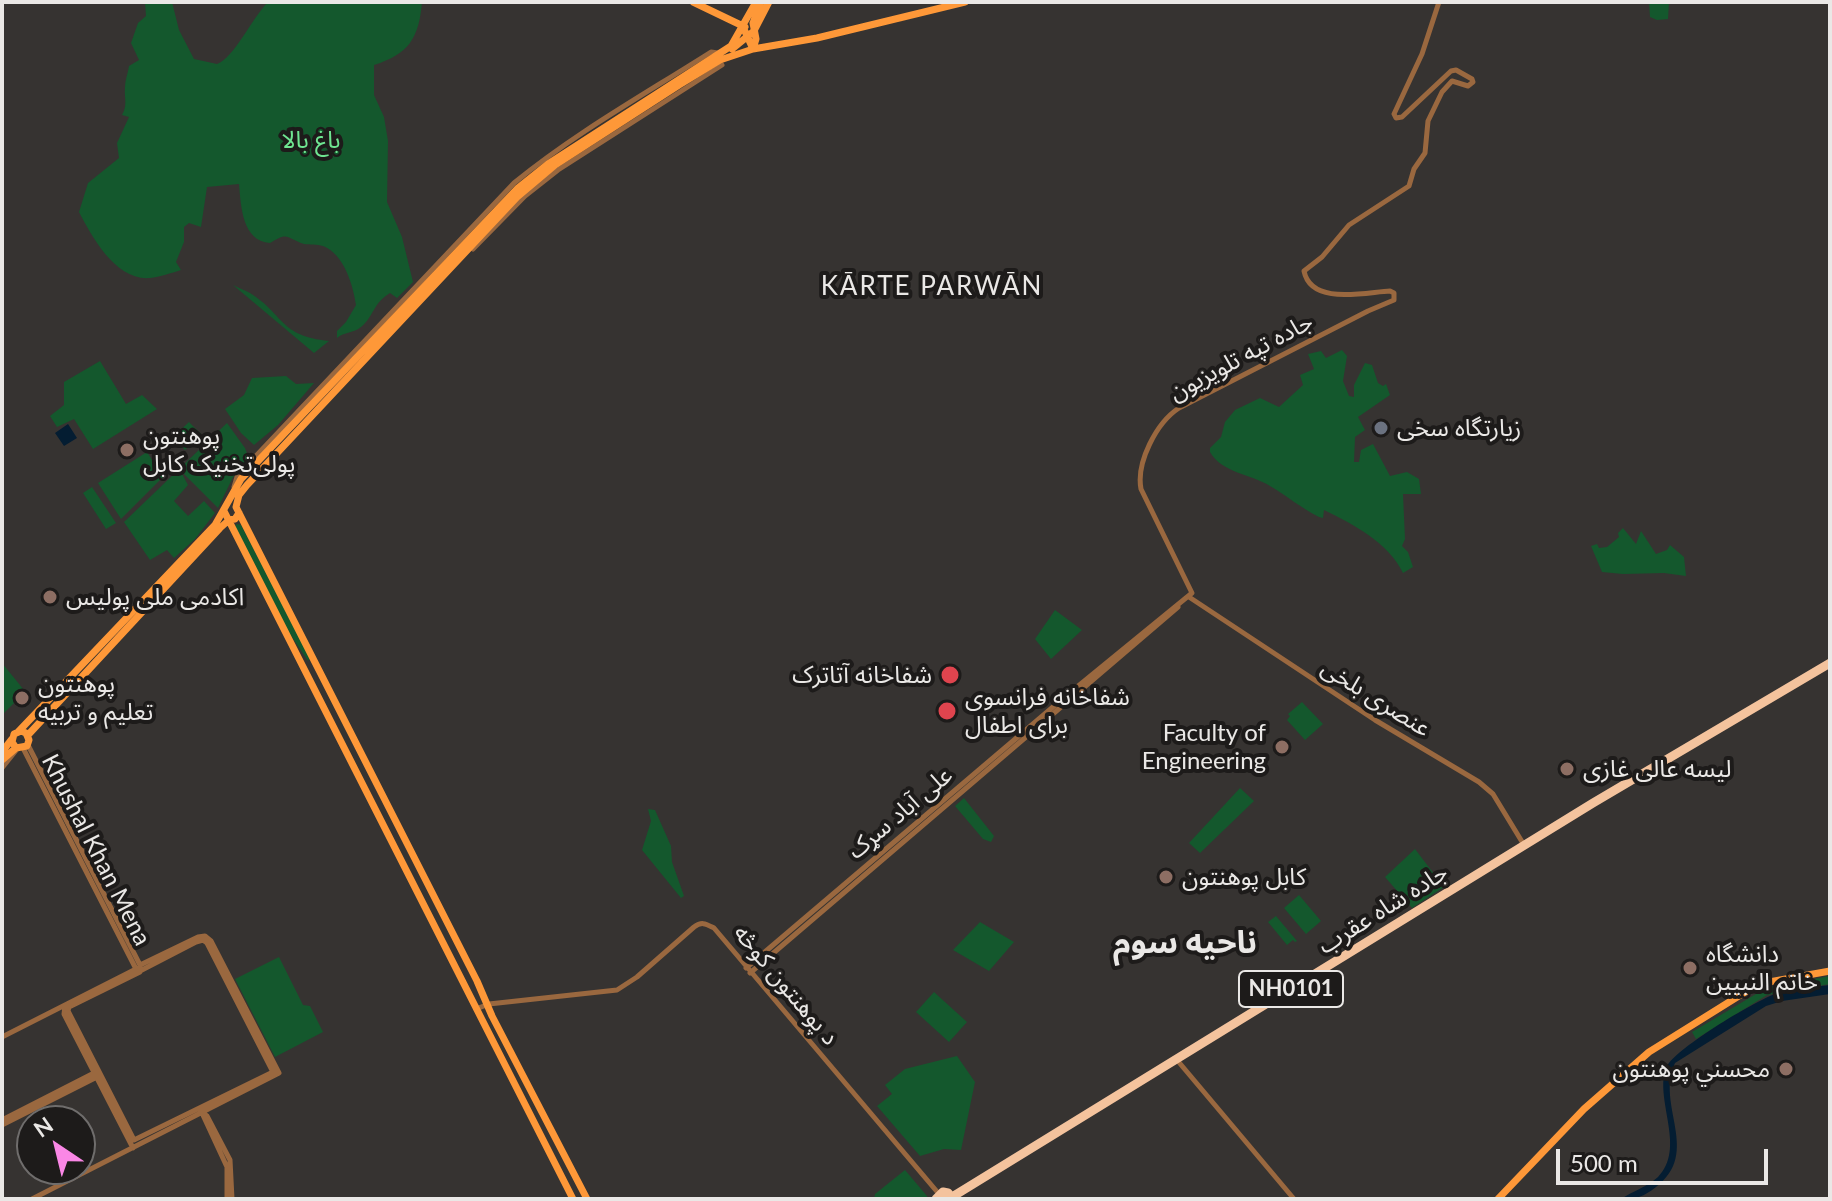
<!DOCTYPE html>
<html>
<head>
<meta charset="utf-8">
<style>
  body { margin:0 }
  #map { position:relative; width:1832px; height:1201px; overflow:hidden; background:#363331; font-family:Lato,sans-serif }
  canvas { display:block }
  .frame { position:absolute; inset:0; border:4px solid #eae8e6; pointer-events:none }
  .north { position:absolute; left:16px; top:1105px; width:80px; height:80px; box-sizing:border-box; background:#1d1b1a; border:2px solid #6f6d6c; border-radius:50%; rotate:325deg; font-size:22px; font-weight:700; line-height:32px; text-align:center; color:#eae8e6 }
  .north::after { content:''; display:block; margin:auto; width:28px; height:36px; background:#fa87e6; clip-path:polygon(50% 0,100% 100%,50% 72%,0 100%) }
  .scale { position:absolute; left:1556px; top:1149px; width:212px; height:36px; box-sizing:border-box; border:4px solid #eae8e6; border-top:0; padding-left:10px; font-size:24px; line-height:28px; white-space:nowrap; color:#eae8e6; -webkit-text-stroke:6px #1d1b1a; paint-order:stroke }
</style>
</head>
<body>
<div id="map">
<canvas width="1832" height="1201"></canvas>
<div class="frame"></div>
<div class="north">N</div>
<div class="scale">500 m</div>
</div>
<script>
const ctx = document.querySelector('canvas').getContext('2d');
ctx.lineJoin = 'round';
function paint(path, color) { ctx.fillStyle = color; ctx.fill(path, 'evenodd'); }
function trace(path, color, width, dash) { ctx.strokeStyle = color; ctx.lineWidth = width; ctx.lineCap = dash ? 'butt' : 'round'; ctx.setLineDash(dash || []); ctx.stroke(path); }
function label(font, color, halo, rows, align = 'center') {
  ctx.font = font + ' Lato,"Noto Sans Arabic",sans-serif'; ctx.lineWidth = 8; ctx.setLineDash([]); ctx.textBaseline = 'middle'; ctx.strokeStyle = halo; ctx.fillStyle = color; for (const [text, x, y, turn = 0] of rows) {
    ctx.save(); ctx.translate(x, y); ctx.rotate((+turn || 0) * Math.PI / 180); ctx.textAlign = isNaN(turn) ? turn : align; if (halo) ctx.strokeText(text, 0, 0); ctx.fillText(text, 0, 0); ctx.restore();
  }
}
paint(new Path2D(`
  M145,2H172L179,30L194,59L217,64C234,58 252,18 268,2H422C419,38 409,54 374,65V95L384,117L388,141L387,202L402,237L413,282L397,298L390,293C373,303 374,316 361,327C354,333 344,332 337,338V331L346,322L356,305C353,285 344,254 323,246C317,244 310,245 304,244C286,238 289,231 270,243C242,241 241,206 239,184L207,187L201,227L189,223L184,227V242L176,262L181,270C171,273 160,277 150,278C116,281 92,237 79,212L88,183L119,158L117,143L129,117L122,115C128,104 124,99 125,87C125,80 128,73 129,66L139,60L131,43L138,23L146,16Z
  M1649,2H1669L1668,19L1657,20L1650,17Z
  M233,285C238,288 245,290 250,293C284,314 279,336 329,341L314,353Z
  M1342,350L1347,356L1343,381L1349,396L1354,397V385L1365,363L1372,365L1378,383L1383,386L1386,384L1390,395L1358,417L1365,430L1355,437L1354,462H1359L1361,450L1373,444L1390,476L1407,472L1419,479L1421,494H1403L1405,539L1402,546L1408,552L1413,567L1403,573C1389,543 1353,524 1324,510L1323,518L1319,517C1301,508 1287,496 1270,486C1251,474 1222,473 1210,452V448L1221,437L1225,422L1235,410L1260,398L1279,407L1303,385L1300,375L1314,369L1308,354L1321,351L1326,358Z
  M100,361L126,404L142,395L157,409L93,449L74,419L57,427L50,416L64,405V382Z
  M286,376L296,384L314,383L278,425L254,445L241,433L225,409L244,395L252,378Z
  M189,422L201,434L185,450L173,437Z
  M227,423L245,448L249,459L233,477L218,508L180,470L188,485L174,501L188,516L204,501L215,513L195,539L174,558L167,550L150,560L124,522Z
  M147,452L163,477L121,519L98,483Z
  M92,487L116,523L106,529L83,493Z
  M237,524L241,525L310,658L308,661L288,631L235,526Z
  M1623,528L1636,544L1641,531L1656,554L1667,550L1670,545L1684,557L1686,576L1664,573L1623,574L1602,572L1591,546L1597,544L1599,548L1607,547L1619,537L1618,533Z
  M1055,610L1082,630L1051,659L1035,639Z
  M2,663L28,695L23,707L15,702L2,715Z
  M1302,702L1323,724L1305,740L1287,720L1290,716L1288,714Z
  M1240,788L1254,801L1200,853L1189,843Z
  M964,798L994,836L991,842L983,839L955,806Z
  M648,809L655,810L671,846L672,862L684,896L681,898L642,850L651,821Z
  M1415,849L1444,887L1412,908L1385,877Z
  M1299,895L1321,921L1306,934L1284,908Z
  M1276,916L1297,941L1295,942L1293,940L1287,945L1268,922Z
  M980,922L1014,942L989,971L953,950Z
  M279,957L303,1005L310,1006L323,1032L275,1057L235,979Z
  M1830,976V984L1767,995L1696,1039L1692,1032L1766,988Z
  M934,992L967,1022L949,1042L916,1012Z
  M957,1056L975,1082L961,1150L944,1149L920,1156L877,1106L892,1094L885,1085L905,1069Z
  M905,1170L927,1196V1199H874L875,1194Z`), '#14582d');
paint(new Path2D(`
  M68,424L77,438L64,446L55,433Z
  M1830,985V994L1782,1001L1766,1006L1675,1063C1655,1105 1702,1152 1656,1187C1643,1197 1637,1199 1621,1199C1633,1191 1647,1187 1658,1177C1686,1148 1656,1104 1665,1070C1670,1051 1755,1001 1775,994C1792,989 1813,987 1830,985Z`), '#041d32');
trace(new Path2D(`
  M473,249L525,196L558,170L722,65
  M234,487L237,477L255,457L514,183C575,133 645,94 711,52L718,53
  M1189,597L1375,720L1479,782L1493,794L1524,845
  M28,745L140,965
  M2,768L18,748
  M746,968L1060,701L1192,593L1141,489C1136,463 1156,423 1179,408L1368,311L1394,300V293L1390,291C1366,292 1311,306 1304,271L1322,257L1349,225L1409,186L1414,169L1425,153L1428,121L1442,92L1452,81L1468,86L1473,82L1472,79L1456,70L1451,71L1402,117L1396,118L1394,114L1422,54L1439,2
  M140,971L196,942L203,940L207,943L274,1074
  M750,973L1178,607
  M65,1006L64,1014L133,1148
  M476,1009L489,1004L617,990L637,977L694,927C702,921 706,924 714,928L939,1194
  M2,1037L136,969L23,748
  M1177,1060L1294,1199
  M202,1112L207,1116L230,1160L232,1199
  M202,1113L227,1167V1199
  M2,1120L94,1073
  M2,1125L97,1077
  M32,1199L279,1073L211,941L205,936L198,937L140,965V972L69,1007L68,1011L134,1140L277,1070`), '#9a683f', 5);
trace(new Path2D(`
  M693,2L745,27
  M743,27L753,49L817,38L965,2
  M732,49L754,31L769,2
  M224,511L573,1199
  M18,732L215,525L241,479L518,188L548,164L731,46L756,2
  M28,735L220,528L229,520L235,519L239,513
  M2,752L12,739
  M2,760L16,748L27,746L29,740L26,733L21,731L14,734L12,742L16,748
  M587,1199L492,1016L477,981L236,507L239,495L247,485L517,197L555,165L679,85L720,60L753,49L756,39L753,23L761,2
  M1498,1199L1584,1109L1649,1052L1758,984L1830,971`), '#fe9838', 7);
trace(new Path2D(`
  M952,1197L1593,803L1830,663
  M936,1199L943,1192L948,1193L953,1199`), '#f4c39d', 9);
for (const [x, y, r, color] of [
  [1381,428,8,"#6b7280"],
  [127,450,8,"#8d6e63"],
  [50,597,8,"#8d6e63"],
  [950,675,10,"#e0444e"],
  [22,698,8,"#8d6e63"],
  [947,711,10,"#e0444e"],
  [1282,747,8,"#8d6e63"],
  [1567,769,8,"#8d6e63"],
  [1166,877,8,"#8d6e63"],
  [1690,968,8,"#8d6e63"],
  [1786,1069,8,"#8d6e63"]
]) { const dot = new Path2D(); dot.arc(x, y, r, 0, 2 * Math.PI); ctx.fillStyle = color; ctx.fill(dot); trace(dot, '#1d1b1a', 3); }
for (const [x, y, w] of [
  [1291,989,104]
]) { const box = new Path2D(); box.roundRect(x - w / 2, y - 18, w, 36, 6); ctx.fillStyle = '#1d1b1a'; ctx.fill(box); trace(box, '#eae8e6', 2); }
label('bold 22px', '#eae8e6', null, [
  ["NH0101",1291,989]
]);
label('24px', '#6fe591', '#1d1b1a', [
  ["باغ بالا",311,140]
]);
label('24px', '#eae8e6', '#1d1b1a', [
  ["جاده تپه تلویزیون",1241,357,-28],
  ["عنصری بلخی",1376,698,32],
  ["علی آباد سړک",900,813,-40],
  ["Khushal Khan Mena",96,850,63],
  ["جاده شاه عقرب",1383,909,-32],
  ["د پوهنتون کوڅه",786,985,50]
]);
label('24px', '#eae8e6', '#1d1b1a', [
  ["زیارتگاه سخی",1397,428],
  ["پوهنتون",143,436],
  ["پولی‌تخنیک کابل",143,464],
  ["اکادمی ملی پولیس",66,597],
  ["شفاخانه آتاترک",932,675,"right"],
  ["پوهنتون",38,684],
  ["تعلیم و تربیه",38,712],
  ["شفاخانه فرانسوی",965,697],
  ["برای اطفال",965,725],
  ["Faculty of",1266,733,"right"],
  ["Engineering",1266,761,"right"],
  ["لیسه عالی غازی",1583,769],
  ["کابل پوهنتون",1182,877],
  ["دانشگاه",1706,954],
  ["خاتم النبیین",1706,982],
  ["محسني پوهنتون",1770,1069,"right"]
], 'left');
ctx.letterSpacing = '2px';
label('26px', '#eae8e6', '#1d1b1a', [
  ["KĀRTE PARWĀN",932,287]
]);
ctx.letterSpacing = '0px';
label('bold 32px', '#eae8e6', '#1d1b1a', [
  ["ناحیه سوم",1185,943]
]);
</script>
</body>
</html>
